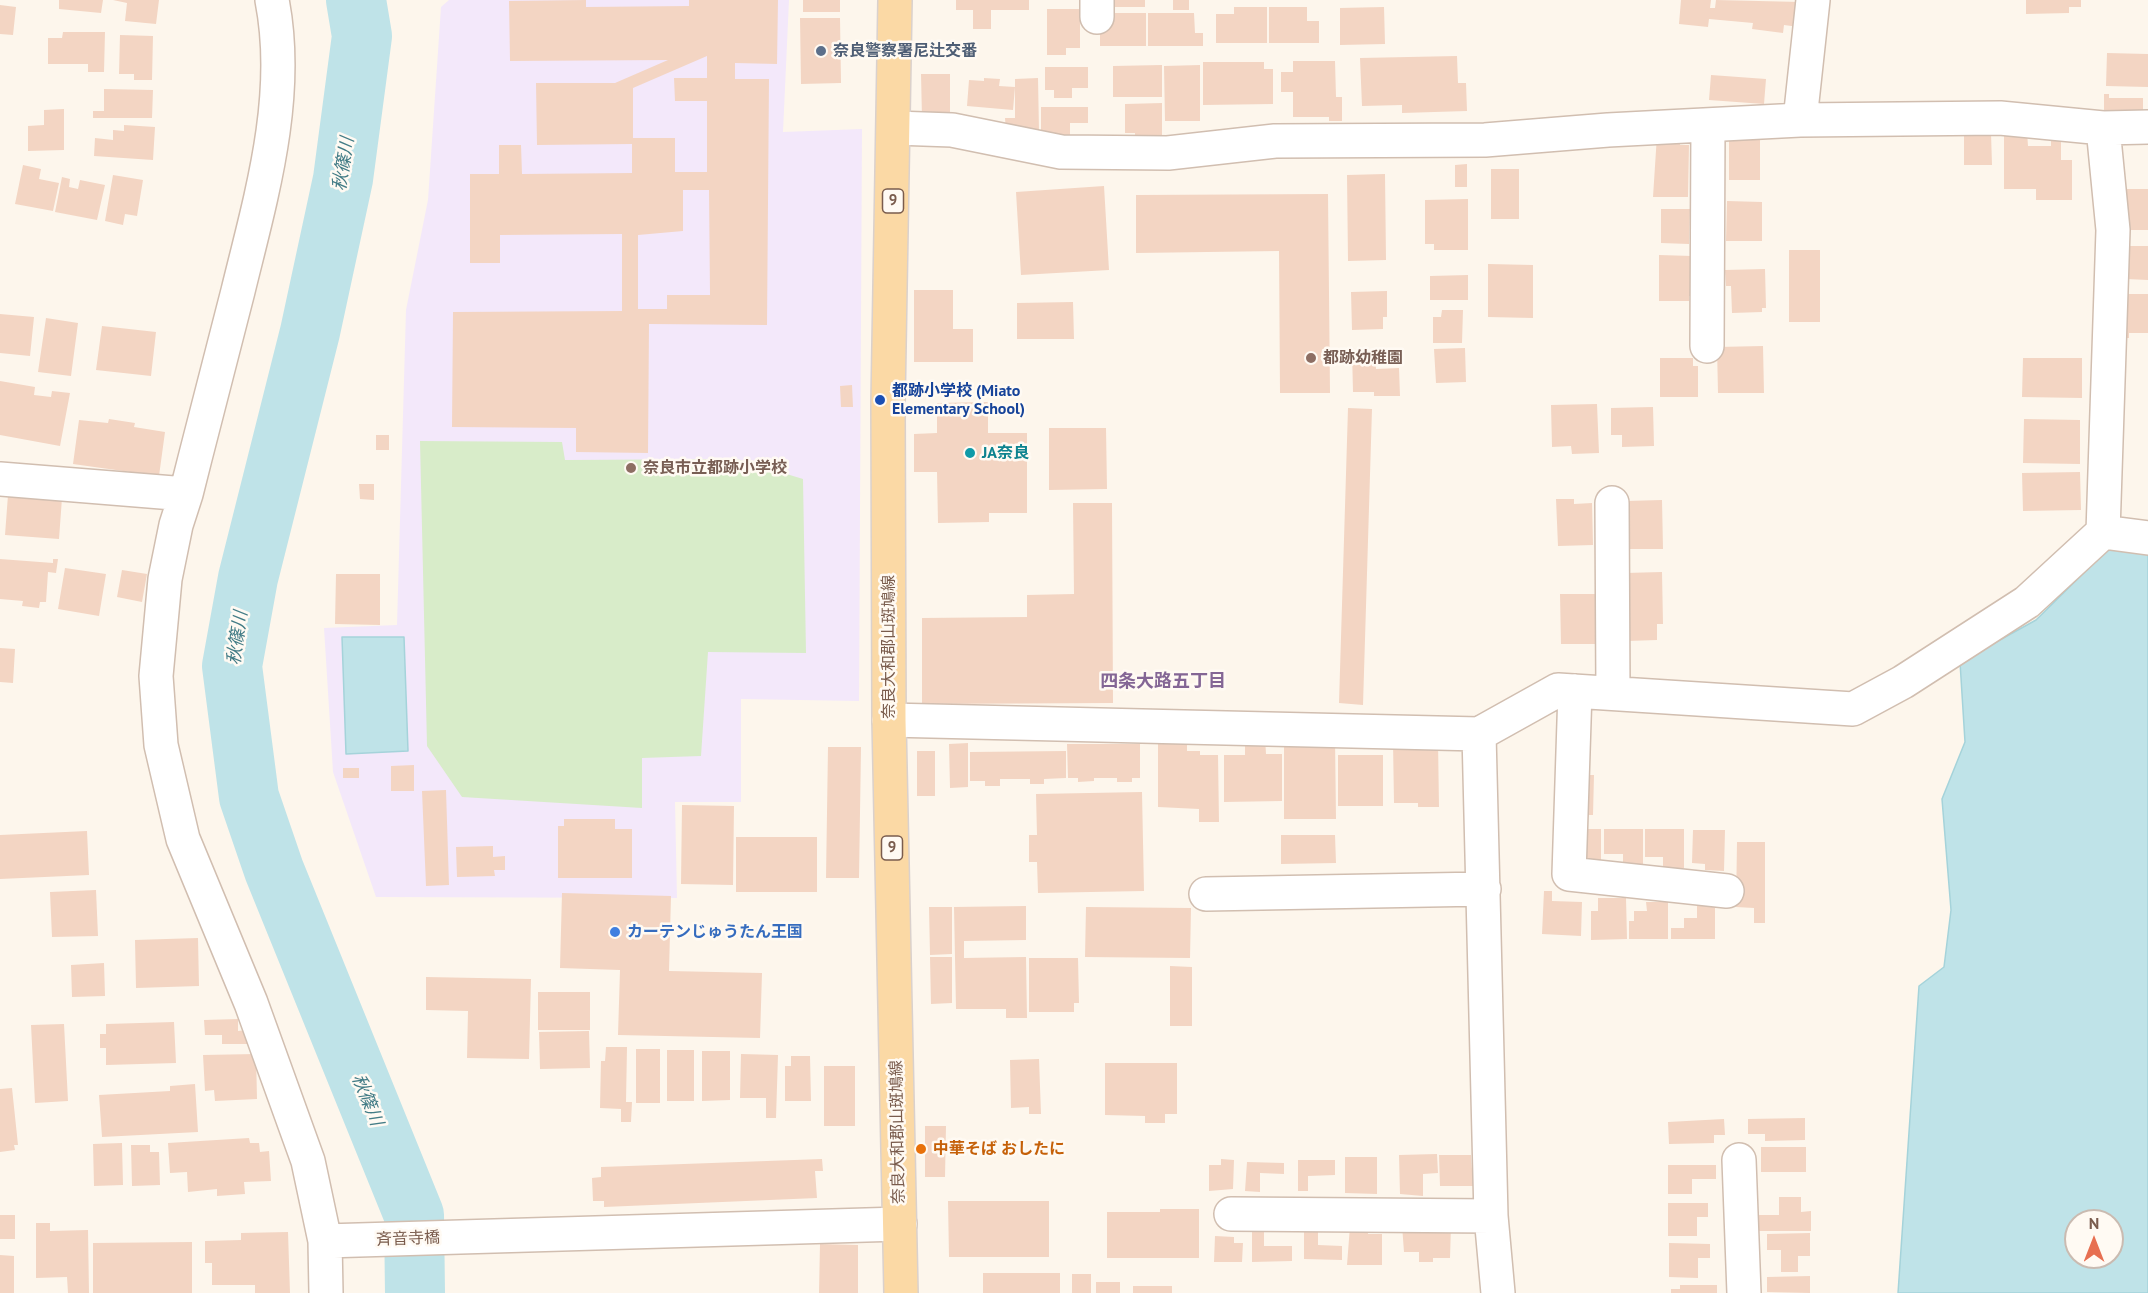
<!DOCTYPE html>
<html>
<head>
<meta charset="utf-8">
<style>
  body { margin:0 }
  #map { position:relative; width:2148px; height:1293px; overflow:hidden; background:#fdf6ec; font-family:"PT Sans",sans-serif }
  canvas { display:block }
  .north { position:absolute; left:2064px; top:1209px; width:60px; height:60px; box-sizing:border-box; background:#fffaf3; border:2px solid #cabbb1; border-radius:50%; rotate:0deg; font-size:16px; font-weight:700; line-height:24px; text-align:center; color:#7a5c4d }
  .north::after { content:''; display:block; margin:auto; width:21px; height:27px; background:#e76f51; clip-path:polygon(50% 0,100% 100%,50% 72%,0 100%) }
</style>
</head>
<body>
<div id="map">
<canvas width="2148" height="1293"></canvas>
<div class="north">N</div>
</div>
<script>
const ctx = document.querySelector('canvas').getContext('2d');
ctx.lineJoin = 'round';
function paint(path, color) { ctx.fillStyle = color; ctx.fill(path, 'evenodd'); }
function trace(path, color, width, dash) { ctx.strokeStyle = color; ctx.lineWidth = width; ctx.lineCap = dash ? 'butt' : 'round'; ctx.setLineDash(dash || []); ctx.stroke(path); }
function label(font, color, halo, rows, align = 'center') {
  ctx.font = font + ' "PT Sans","Noto Sans JP",sans-serif'; ctx.lineWidth = 5; ctx.setLineDash([]); ctx.textBaseline = 'middle'; ctx.strokeStyle = halo; ctx.fillStyle = color; for (const [text, x, y, turn = 0] of rows) {
    ctx.save(); ctx.translate(x, y); ctx.rotate((+turn || 0) * Math.PI / 180); ctx.textAlign = isNaN(turn) ? turn : align; if (halo) ctx.strokeText(text, 0, 0); ctx.fillText(text, 0, 0); ctx.restore();
  }
}
paint(new Path2D(`
  M449,0H789L783,132L862,129L859,701L741,699V802H675L677,898L376,897L333,772L324,628L397,625L406,310L428,200L441,7Z`), '#f3e8fa');
paint(new Path2D(`
  M420,441L562,442L565,460L737,459L803,479L806,653L708,652L701,756L642,758V808L462,797L427,746Z`), '#d8ecc9');
const water = new Path2D(`
  M2111,546L2148,552V1293H1898L1919,986L1944,967L1951,910L1942,799L1965,742L1960,662L2036,620ZM2076,1221H2112V1257H2076Z
  M342,637H404L408,751L346,754Z`);
paint(water, '#bfe3e8');
trace(water, '#a5d3da', 1.5);
trace(new Path2D(`
  M356,0L362,36L343,179L310,332L248,578L232,666L249,797L274,870L414,1215L415,1293`), '#bfe3e8', 60);
paint(new Path2D(`
  M59,0H103L101,13L59,9Z
  M113,0H159L156,24L125,21L127,3Z
  M586,0V7L689,6V0H778L777,64L735,63V79H769L767,325L649,324L648,453L576,452V428L452,427L453,312L622,311V234L500,235V263H470V174H499V145H521L522,174L632,173V144L537,145L536,83H615L668,60L510,61L509,1ZM707,56V78H674L675,101H707V172H675V138H633V88ZM683,190H709L710,295H667V309H638V235L683,231Z
  M803,0H840V12H803Z
  M956,0H1029V10H991V29H973V10H956Z
  M1114,0H1145V7H1114Z
  M1173,0H1189V10H1173Z
  M1681,0H1711L1710,8H1715L1716,0L1801,2L1799,27L1784,25L1783,33L1752,29L1753,23L1709,19L1708,27L1679,24Z
  M2026,0H2081V7H2069V13L2026,14Z
  M0,5L16,7L13,35L0,34Z
  M1234,7H1267V43H1216V14H1234Z
  M1269,7H1307V21H1319V43H1269Z
  M1384,7L1385,44L1340,45V8Z
  M1047,9H1080V48H1066V55H1047Z
  M1107,13H1146V46H1100V32H1107Z
  M1148,13H1194L1195,33H1203V46H1148Z
  M800,18H840L841,83L801,84Z
  M63,32H105L104,72H88V64H48V38H62Z
  M120,35L153,36L152,80H134V74H119Z
  M2107,53L2148,54V87L2106,86Z
  M1457,56L1458,83H1466L1467,111L1402,113V105L1362,106L1360,58Z
  M1293,61H1335L1336,97H1342V121H1329V117H1293V92H1281V72H1293Z
  M1203,62H1264V69H1273V104L1203,105Z
  M1162,65V97H1113V66Z
  M1200,65V121H1165L1164,66Z
  M1045,67H1088V88H1072V98H1054V90H1045Z
  M921,74H950V117L922,118Z
  M1711,75L1766,79L1764,104L1709,100Z
  M984,78L1000,79L999,86L1015,87L1013,110L967,106L969,80L984,81Z
  M1038,78L1039,131L1006,132L1005,118H1015V79Z
  M104,89L153,90L152,118H93V111H104Z
  M2104,94H2109V98H2143V116H2104Z
  M1162,103V137H1135V133H1125V104Z
  M1041,107H1088V123H1070V137H1041Z
  M64,109V150L28,151V126L44,125V110Z
  M124,125L155,127L153,160L94,156L95,138L113,140V130L124,131Z
  M2004,132H2027L2028,146H2051V136H2061V160H2072V200H2036V189H2004Z
  M1964,133H1991L1992,165H1964Z
  M1657,135H1680V145H1689L1688,197H1653Z
  M1729,136H1760V180H1729Z
  M1467,164V187H1455V165Z
  M23,165L41,169L39,179L59,183L53,211L15,204Z
  M1491,169H1519V219H1491Z
  M1385,174L1386,260L1348,261L1347,175Z
  M113,175L143,180L137,216L125,214L123,225L105,221Z
  M62,177L70,179L69,187L78,189L80,180L105,185L97,220L55,212Z
  M1104,186L1109,270L1021,275L1016,192Z
  M2119,189H2148V230H2125Z
  M1328,194L1330,393H1280L1279,251L1136,253V195Z
  M1468,199V250H1434V244H1425V200Z
  M1727,201L1762,202V241H1726Z
  M1661,209H1690L1689,244L1661,243Z
  M2126,246H2148V280L2126,279Z
  M1789,250H1820V322H1789Z
  M1659,255L1692,256V296H1689V301H1659Z
  M1488,264L1533,265V318L1488,317Z
  M1765,269L1766,308H1762V312L1732,313L1731,286H1726L1725,270Z
  M1468,275V300H1430V276Z
  M914,290H953V329H973V362H914Z
  M1387,291V317H1383V329L1352,330L1351,292Z
  M2121,294H2148V333H2129V338H2120Z
  M1073,302L1074,339H1017V303Z
  M1442,310H1463L1462,343H1433V317H1441Z
  M0,314L34,317L30,356L0,353Z
  M46,318L78,323L71,376L38,372Z
  M102,326L156,332L151,376L96,370Z
  M1763,346L1764,393H1718L1717,347Z
  M1465,348L1466,382L1436,383L1434,349Z
  M1352,351H1375L1376,369L1399,368L1400,396H1374V392H1353Z
  M1660,358H1693V366H1698V397H1660Z
  M2023,358H2082V398L2022,397Z
  M0,381L35,387L34,395L51,397L52,391L70,393L60,446L0,435Z
  M852,385L853,407H841L840,386Z
  M988,402V433H1027V513H989V522L938,523L937,472H914V434L937,433V403Z
  M1597,404L1599,453L1572,454L1571,446L1552,447L1551,405Z
  M1653,407L1654,446L1622,447V435H1611V408Z
  M1348,408L1372,409L1363,705L1339,703Z
  M109,419L135,423L134,427L165,432L159,476L73,464L79,420L108,423Z
  M2024,419L2080,420V464L2023,463Z
  M1049,428H1106L1107,489L1049,490Z
  M376,435H389V450H376Z
  M2080,472L2081,510L2023,511L2022,473Z
  M359,484H374V500L360,499Z
  M8,495L62,498L59,539L5,535Z
  M1556,499H1574V504L1592,503L1593,545L1558,546Z
  M1662,500L1663,549H1627L1626,501Z
  M1073,503H1112L1113,703L922,704V618L1027,617V595L1074,594Z
  M0,559L53,563V559H58L56,573L48,572L46,602H40L39,608L22,606L23,601L0,599Z
  M65,568L106,574L99,616L58,609Z
  M122,570L147,574L142,602L117,597Z
  M1662,572L1663,624H1657V640L1627,641L1625,573Z
  M336,574H380V625L335,624Z
  M1560,594H1596L1595,644H1561Z
  M0,648L15,649L13,683L0,682Z
  M1187,735V751H1200V755H1218L1219,822H1199V809L1158,807V736Z
  M1265,737L1266,754H1282V801L1224,802V755H1245V738Z
  M1335,738L1336,819H1284V739Z
  M1438,741L1439,807H1418V803H1394L1393,742Z
  M968,743V787L950,788L949,744Z
  M1067,744H1140V778H1132V782H1117V778H1094V781L1078,782V778H1068Z
  M828,747H861L859,878H826Z
  M917,751H935V796H917Z
  M1066,751V778L1044,779V784H1030V779H1000V786H985V781H970V752Z
  M1338,755H1383V806H1338Z
  M414,765V791H391V766Z
  M343,768H359V778H343Z
  M1582,775H1594L1593,815H1581Z
  M446,790L449,885L426,886L422,791Z
  M1142,792L1144,891L1038,893L1037,862H1029V835H1037L1036,794Z
  M682,805L734,806L733,885L681,884Z
  M564,819H615V829H632V878H558V826H564Z
  M1578,829H1601V866H1582Z
  M1604,829H1643V868H1623V854H1604Z
  M1645,829H1684V868H1663V857H1645Z
  M1693,830H1725L1724,871L1705,870V864L1692,863Z
  M87,831L89,875L0,879V835Z
  M1281,835H1335L1336,863L1281,864Z
  M736,837H817V892H736Z
  M1737,842H1765V923H1754V908L1736,907Z
  M493,846V857L505,856V870H494L495,876L457,877L456,847Z
  M96,890L98,936L52,937L50,892Z
  M1544,891H1552V901L1582,902L1581,936L1542,934Z
  M562,893L671,896L669,971L762,973L760,1038L618,1035L620,970L560,968Z
  M1598,898H1626L1627,939L1591,940V911H1598Z
  M1646,902H1668V939H1629V921H1634V911H1647Z
  M1715,905V939H1671V928H1684V918H1697V906Z
  M1026,906V940L964,941V958L1026,957L1027,1018H1006V1009H956L954,907Z
  M929,907H952V954L930,955Z
  M1086,907L1191,908L1190,958L1085,957Z
  M198,938L199,986L136,988L135,940Z
  M930,957H952V1003L931,1004Z
  M1029,958H1078L1079,1003H1074V1012H1029Z
  M104,963L105,996L72,997L71,965Z
  M1170,966L1192,967V1026H1170Z
  M426,977L531,979L529,1059L467,1058L468,1011L426,1010Z
  M538,992H590V1030H538Z
  M238,1019V1031L247,1030V1044H222V1035H205L204,1020Z
  M174,1022L176,1063L106,1065V1048H100V1034H106V1024Z
  M64,1024L68,1101L35,1103L31,1025Z
  M589,1031L590,1068L540,1069L539,1032Z
  M606,1047H627L626,1102H632L631,1122H621V1109L600,1108L601,1061H605Z
  M636,1049H660V1103H636Z
  M667,1050H694V1101H667Z
  M702,1051H730V1100L702,1101Z
  M256,1054L257,1099L215,1101L214,1090L205,1091L203,1055Z
  M741,1054L778,1055L776,1118H766V1098H740Z
  M791,1056H810L811,1101H785V1066H791Z
  M1039,1059L1041,1114H1029V1107L1011,1108L1010,1060Z
  M1105,1063H1177V1114H1165V1123H1145V1116L1105,1115Z
  M824,1066H855V1126H824Z
  M195,1084L198,1132L102,1137L99,1095L170,1091V1086Z
  M12,1088L18,1145H14L15,1150L0,1152V1089Z
  M1805,1118V1140L1765,1141V1134H1748V1119Z
  M1724,1119L1725,1135H1714V1143L1669,1144L1668,1122Z
  M925,1126H946L945,1177H925Z
  M249,1138L250,1143H259L260,1152L269,1151L271,1181L244,1182L245,1194L217,1196V1189L188,1192L187,1172L170,1173L168,1143Z
  M122,1143L123,1185L94,1186L93,1144Z
  M131,1145H150V1152H159L160,1185L132,1186Z
  M1761,1147H1806V1172H1761Z
  M1437,1154L1438,1173L1423,1174V1196L1400,1194L1399,1155Z
  M1439,1155H1471L1473,1186H1440Z
  M1345,1157H1377V1194L1345,1193Z
  M822,1159L823,1171H815L817,1198L604,1207V1201H593L592,1178L601,1177V1167Z
  M1221,1159L1234,1160L1233,1189L1209,1191V1165H1221Z
  M1298,1160H1335V1175L1308,1176V1191H1298Z
  M1247,1162L1284,1163V1174L1260,1173V1192L1245,1191Z
  M1668,1165H1716V1179H1692V1194H1668Z
  M1779,1197H1801V1212L1811,1211V1231H1759V1215H1779Z
  M948,1201H1049V1257H949Z
  M1668,1203H1708V1217H1697V1236H1668Z
  M1160,1209H1199V1258H1107V1212H1160Z
  M0,1215H15V1239H0Z
  M36,1223H50V1231L88,1230L89,1293H68L67,1277L36,1278Z
  M1402,1225H1451L1450,1258H1433V1262H1419V1252H1404Z
  M1350,1226H1368V1234H1382V1265H1347Z
  M1252,1230H1264V1246H1292V1261L1252,1262Z
  M1304,1231H1318V1245L1342,1246V1260L1304,1259Z
  M288,1232L290,1293H255V1285H212V1263H205V1241L241,1240V1233Z
  M1810,1233V1256H1798V1272H1781V1250H1767V1234Z
  M1215,1236L1234,1237V1243H1243L1242,1262H1214Z
  M192,1242V1293H93V1243Z
  M1669,1243L1710,1244V1258H1698V1278L1669,1277Z
  M820,1244L858,1245V1293H819Z
  M0,1255L14,1256V1293H0Z
  M983,1273H1060V1293H983Z
  M1072,1274H1091V1293H1072Z
  M1810,1276V1293L1767,1292V1277Z
  M1096,1282H1120V1293H1096Z
  M1680,1285H1717V1293H1671V1289H1680Z
  M1133,1286H1172V1293H1133Z`), '#f3d5c3');
const street = new Path2D(`
  M272,0C291,97 261,197 238,291C221,358 203,426 186,494L176,525L165,579L156,676L161,745L183,839L251,1003L308,1161L325,1241L326,1293
  M1097,17V0
  M1800,120L1813,0
  M895,128L952,130L1061,152L1168,153L1275,141L1485,140L1608,130L1800,120L2000,118L2103,128L2148,127
  M2103,128L2113,230L2103,532
  M1707,346L1708,125
  M0,479L186,494
  M1612,503L1613,693
  M1575,691L1569,874L1727,891
  M889,720L1479,734L1558,690L1853,709L1903,682L2027,602L2103,532L2148,538
  M1479,734L1491,1216L1498,1293
  M1206,894L1484,889
  M1739,1160L1744,1293
  M1231,1214L1491,1216
  M325,1241L900,1224`);
const primary = new Path2D(`
  M895,0L888,403L889,720L901,1293`);
trace(street, '#d1beb0', 36);
trace(primary, '#dad1cd', 36);
trace(street, '#fff', 33);
trace(primary, '#fbd9a5', 33);
for (const [x, y, r, color] of [
  [821,51,6,"#5c6f8a"],
  [1311,358,6,"#8d6e63"],
  [880,400,6,"#1a4fb4"],
  [970,453,6,"#0f9aa8"],
  [631,468,6,"#8d6e63"],
  [615,932,6,"#3f7fe0"],
  [921,1149,6,"#e8710a"]
]) { const dot = new Path2D(); dot.arc(x, y, r, 0, 2 * Math.PI); ctx.fillStyle = color; ctx.fill(dot); trace(dot, '#fffaf3', 2); }
for (const [x, y, w] of [
  [893,201,21],
  [892,848,21]
]) { const box = new Path2D(); box.roundRect(x - w / 2, y - 12, w, 24, 4.5); ctx.fillStyle = '#fffaf3'; ctx.fill(box); trace(box, '#7a5c4d', 1.5); }
label('bold 15px', '#7a5c4d', null, [
  ["9",893,201],
  ["9",892,848]
]);
label('bold 16px', '#4e5e75', '#fffaf3', [
  ["奈良警察署尼辻交番",833,51]
], 'left');
label('bold 16px', '#785e54', '#fffaf3', [
  ["都跡幼稚園",1323,358],
  ["奈良市立都跡小学校",643,468]
], 'left');
label('bold 16px', '#164399', '#fffaf3', [
  ["都跡小学校 (Miato",892,391],
  ["Elementary School)",892,409]
], 'left');
label('bold 16px', '#0d838f', '#fffaf3', [
  ["JA奈良",982,453]
], 'left');
label('16px', '#7a5c4d', '#fffaf3', [
  ["奈良大和郡山斑鳩線",889,647,-90],
  ["奈良大和郡山斑鳩線",898,1132,-91],
  ["斉音寺橋",408,1239,-2]
]);
label('bold 16px', '#366cbe', '#fffaf3', [
  ["カーテンじゅうたん王国",627,932]
], 'left');
label('bold 16px', '#c56008', '#fffaf3', [
  ["中華そば おしたに",933,1149]
], 'left');
label('italic 18px', '#437c86', '#fffaf3', [
  ["秋篠川",344,164,-81],
  ["秋篠川",238,638,-82],
  ["秋篠川",367,1100,68]
]);
label('bold 18px', '#846695', '#fffaf3', [
  ["四条大路五丁目",1163,682]
]);
</script>
</body>
</html>
